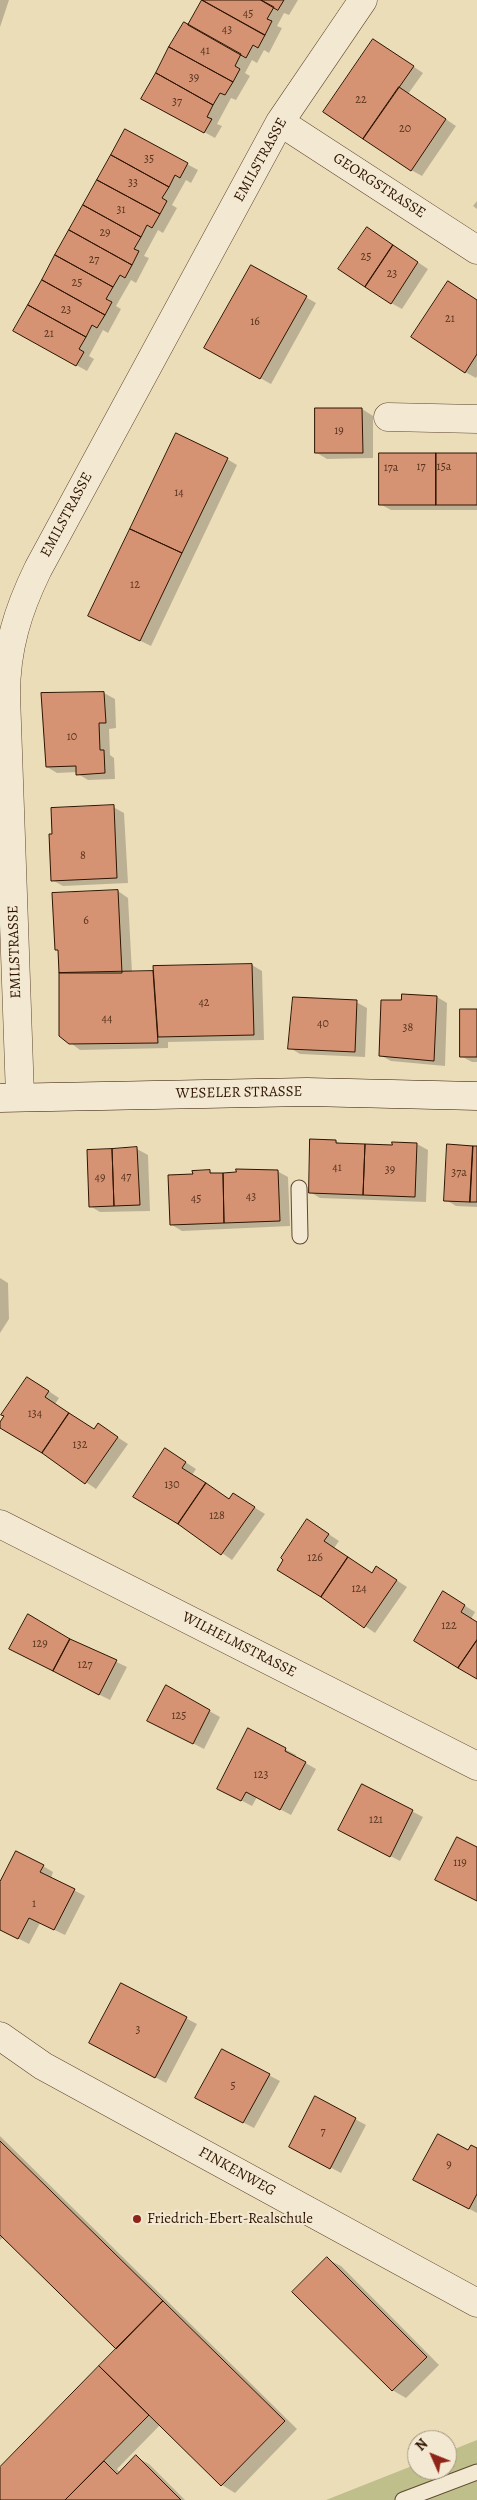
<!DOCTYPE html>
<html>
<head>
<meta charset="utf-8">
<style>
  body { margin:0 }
  #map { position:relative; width:477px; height:2500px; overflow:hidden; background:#ecddb9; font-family:Alegreya,serif }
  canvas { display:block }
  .north { position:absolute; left:407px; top:2430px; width:50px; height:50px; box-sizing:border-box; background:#f3e9d2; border:1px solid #a4947e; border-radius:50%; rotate:314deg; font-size:14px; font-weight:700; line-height:20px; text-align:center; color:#2e1401 }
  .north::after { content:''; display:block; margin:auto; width:18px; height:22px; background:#8f2418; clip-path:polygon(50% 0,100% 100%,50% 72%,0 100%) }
</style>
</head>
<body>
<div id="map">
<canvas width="477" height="2500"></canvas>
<div class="north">N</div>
</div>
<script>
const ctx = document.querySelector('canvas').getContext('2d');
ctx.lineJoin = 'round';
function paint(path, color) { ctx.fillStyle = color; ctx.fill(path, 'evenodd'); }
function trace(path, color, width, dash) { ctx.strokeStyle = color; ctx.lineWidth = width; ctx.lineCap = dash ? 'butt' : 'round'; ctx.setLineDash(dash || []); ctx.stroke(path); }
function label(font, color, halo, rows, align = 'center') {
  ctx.font = font + ' Alegreya,serif'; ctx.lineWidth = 4; ctx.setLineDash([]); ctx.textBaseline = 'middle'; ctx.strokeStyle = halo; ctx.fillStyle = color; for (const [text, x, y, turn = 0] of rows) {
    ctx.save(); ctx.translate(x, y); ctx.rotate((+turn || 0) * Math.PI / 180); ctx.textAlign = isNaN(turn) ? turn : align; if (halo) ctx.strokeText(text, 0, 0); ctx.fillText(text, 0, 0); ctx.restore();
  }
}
paint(new Path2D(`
  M477,2440V2500H326L417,2464V2470H447V2452Z`), '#bebf8b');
paint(new Path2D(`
  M0,0H9L0,27Z
  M203,0H298L289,15L284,13L277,26L282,28L269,53L264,50L257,63L252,60L245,73L250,76L236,100L231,98L217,124L222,126L215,138L143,98Z
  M384,47L423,73L408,94L456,126L422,176L411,170Z
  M126,131L198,170L191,183L186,180L172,205L177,208L163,233L158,230L144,256L149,258L136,283L131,280L116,306L121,309L108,333L103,330L89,356L94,359L87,371L15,331Z
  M477,201V209L473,206Z
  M377,235L428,269L402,309L391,303Z
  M251,266L316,303L271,384L205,348Z
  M477,301V376L476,378L465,372Z
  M316,409H362L373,416V458L327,459L317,453Z
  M477,454V510H391L380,504Z
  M227,459L237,465L151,646L100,621Z
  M104,693L115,699L116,728L109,729L110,755L114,758L115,779L88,780L78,774V772L57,773L47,767L43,695Z
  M113,807L124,813L128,883L63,886L52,880Z
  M118,891L128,898L132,973L252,965L262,971L264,1040L168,1042V1048L80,1050L60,1035L59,1004H62L59,951L56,949Z
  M437,997L447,1003L445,1066L391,1061L380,1055L402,1002Z
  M356,1002L367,1008L365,1057L300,1054L290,1048Z
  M477,1010V1062H472L461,1056Z
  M311,1140L336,1141L342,1145L393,1146V1143L417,1144L428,1150L426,1202L320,1198L310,1192Z
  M477,1147V1207L456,1206L446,1200Z
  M137,1149L148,1155L150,1211L100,1212L90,1206L88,1151Z
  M209,1171L214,1174L277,1171L288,1177L290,1226L182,1231L172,1225Z
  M0,1278L8,1283L9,1319L0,1333Z
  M38,1384L59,1398L55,1404L94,1430L108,1431L128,1444L96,1489L42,1452L0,1427V1424Z
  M176,1456L196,1469L192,1475L230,1500L244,1501L265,1514L232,1560L179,1523Z
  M318,1527L339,1541L334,1548L373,1574H387L407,1587L375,1633L322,1596Z
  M454,1599L475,1612L471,1619L477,1622V1678Z
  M71,1640L127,1667L110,1700L21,1655Z
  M166,1687L220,1717L204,1749L159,1726Z
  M249,1730L296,1755L295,1757L316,1769L291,1815L257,1797L252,1806L229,1794Z
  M363,1786L423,1817L400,1861L350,1835Z
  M43,1866L53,1872L51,1878L85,1896L65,1935L40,1923L29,1944L0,1929V1884Z
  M122,1985L197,2024L166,2083L101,2048Z
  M222,2051L280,2081L254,2128L207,2104Z
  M316,2098L366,2125L341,2173L301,2152Z
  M0,2136L297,2429L235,2493L222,2485L161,2424L117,2469L120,2473L136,2457L149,2464L185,2500H0V2468L117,2349L4,2237L0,2240Z
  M477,2149V2213L426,2186L469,2151Z
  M327,2259L341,2266L439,2365L406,2398L392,2390Z`), '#0003');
const building = new Path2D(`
  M202,0L265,35L258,48L253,45L246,58L188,25Z
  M202,0H261L274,7L267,19L272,21L265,35Z
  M261,0H284L278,10Z
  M184,22L241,54L235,66L240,69L233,82L169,47Z
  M373,39L414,66L363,139L323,112Z
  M169,47L233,82L225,95L220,93L213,105L156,73Z
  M156,73L213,105L207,117L212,119L204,133L141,99Z
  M399,87L446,119L411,171L363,139Z
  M125,129L188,163L180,178L175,175L169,187L111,155Z
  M111,155L169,187L162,198L167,201L160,214L97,180Z
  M97,180L160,214L152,228L147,225L141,237L83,205Z
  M83,205L141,237L134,249L139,251L132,265L69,230Z
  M367,227L393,245L365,287L338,269Z
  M69,230L132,265L125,278L120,275L113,287L55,255Z
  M393,245L418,262L391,304L365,287Z
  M55,255L113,287L106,299L112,302L105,315L42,280Z
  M251,265L307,296L260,379L204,348Z
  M42,280L105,315L97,328L92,325L86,337L28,305Z
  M448,281L477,300V354L465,373L411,337Z
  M28,305L86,337L79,349L84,352L76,366L13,331Z
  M315,408H362L363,453H315Z
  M176,433L228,458L182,553L130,529Z
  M379,453H436V505H379Z
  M436,453H477V505H436Z
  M130,529L182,553L140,641L88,616Z
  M104,692L106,723H99L100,750H104L105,773L76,775V766L46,767L41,693Z
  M114,805L117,878L51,881L49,834H52L51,808Z
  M118,890L122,973H59L58,950H55L52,893Z
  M252,964L254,1035L158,1037L153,966Z
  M153,971L158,1043L69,1044L59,1036V973Z
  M402,994L437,996L434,1061L379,1056L381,1000H401Z
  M293,997L357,1000L355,1052L288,1049Z
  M460,1009H477V1057H460Z
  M310,1139L336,1140V1143L365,1144L363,1195L309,1193Z
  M392,1142L417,1143L415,1197L363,1195L365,1144L392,1145Z
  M447,1144L473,1146L470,1202L444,1201Z
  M473,1146H477V1202H470Z
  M137,1147L140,1205L114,1206L112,1149Z
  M112,1149L114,1206L89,1207L87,1150Z
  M236,1169L278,1170L280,1221L224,1223L223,1173L236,1172Z
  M210,1170V1173H223L224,1223L170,1225L168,1175L193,1174L192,1171Z
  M27,1377L49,1391L45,1397L69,1413L42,1453L0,1428V1422L4,1416L1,1415Z
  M69,1413L94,1429L98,1423L118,1437L85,1484L42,1453Z
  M165,1448L186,1462L182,1468L206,1483L178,1524L133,1497Z
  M206,1483L229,1499L233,1493L255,1507L221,1555L178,1524Z
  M307,1519L329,1534L324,1541L348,1557L321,1597L277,1570L283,1560L281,1558Z
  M348,1557L372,1573L376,1566L397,1580L364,1628L321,1597Z
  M443,1591L465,1605L461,1612L477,1622V1640L458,1668L414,1641Z
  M28,1614L70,1639L53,1671L9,1649Z
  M70,1639L117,1660L99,1695L53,1671Z
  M477,1640V1679L458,1668Z
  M166,1685L210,1710L193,1744L147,1721Z
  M248,1728L286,1748L285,1751L306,1762L280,1810L246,1792L241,1801L217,1789Z
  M362,1784L413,1810L390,1857L338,1830Z
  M457,1837L477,1847V1901L435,1880Z
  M16,1851L44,1865L40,1872L75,1889L54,1930L29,1918L18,1939L0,1930V1882Z
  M121,1983L187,2017L155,2078L89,2043Z
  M222,2049L270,2074L243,2123L195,2098Z
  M315,2096L356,2118L330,2169L289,2147Z
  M438,2134L468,2150L471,2145L477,2148V2194L469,2209L413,2180Z
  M0,2141L163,2301L116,2349L0,2235Z
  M327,2257L427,2357L392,2391L292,2292Z
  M163,2301L285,2421L221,2486L99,2366Z
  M99,2366L149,2415L65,2500H0V2467Z
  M136,2455L181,2500H65L104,2461L117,2474Z`);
paint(building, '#d59373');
trace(building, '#2e1401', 1);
const service = new Path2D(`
  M299,1188L300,1236
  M403,2500L477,2472`);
const minor = new Path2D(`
  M280,122L477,250
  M388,417L477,419
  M20,1096L6,695C6,648 18,610 38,569L280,122L363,0
  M0,1524L477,1766
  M0,2036L43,2066L477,2303`);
const secondary = new Path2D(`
  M0,1098L307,1092L477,1096`);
trace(service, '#5e462f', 17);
trace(minor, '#5e462f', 29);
trace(secondary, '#2e1401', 29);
trace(service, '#f3e9d2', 15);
trace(minor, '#f3e9d2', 28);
trace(secondary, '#f3e9d2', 28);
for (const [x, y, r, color] of [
  [137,2219,5,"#8f2418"]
]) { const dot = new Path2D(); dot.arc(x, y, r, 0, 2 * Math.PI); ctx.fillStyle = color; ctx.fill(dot); trace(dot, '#f3e9d2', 2); }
label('12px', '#58341e', null, [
  ["45",248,14],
  ["43",227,30],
  ["41",205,51],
  ["39",194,78],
  ["22",361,100],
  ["37",177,102],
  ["20",405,129],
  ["35",149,159],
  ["33",133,183],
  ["31",121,210],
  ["29",105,233],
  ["25",366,257],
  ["27",94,260],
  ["23",392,274],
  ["25",77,283],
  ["23",66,310],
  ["21",450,319],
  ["16",255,322],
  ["21",49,334],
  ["19",339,431],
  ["17",421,467],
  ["15a",444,467],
  ["17a",391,468],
  ["14",179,493],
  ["12",135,585],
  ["10",72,737],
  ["8",83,856],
  ["6",86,921],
  ["42",204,1003],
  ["44",107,1019],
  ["40",323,1024],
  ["38",408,1028],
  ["41",337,1168],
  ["39",390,1170],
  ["37a",459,1173],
  ["47",126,1177],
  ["49",100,1178],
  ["43",251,1197],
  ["45",196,1199],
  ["134",35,1414],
  ["132",80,1445],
  ["130",172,1485],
  ["128",217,1516],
  ["126",315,1558],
  ["124",359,1589],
  ["122",449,1626],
  ["129",40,1644],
  ["127",85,1665],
  ["125",179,1716],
  ["123",261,1775],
  ["121",376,1820],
  ["119",460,1863],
  ["1",34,1904],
  ["3",138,2030],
  ["5",233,2086],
  ["7",323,2132],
  ["9",449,2165]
]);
label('15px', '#2e1401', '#f3e9d2', [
  ["EMILSTRASSE",261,160,-61],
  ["GEORGSTRASSE",379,186,33],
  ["EMILSTRASSE",67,515,-62],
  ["EMILSTRASSE",15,952,-92],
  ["WESELER STRASSE",239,1093,-1],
  ["WILHELMSTRASSE",239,1645,27],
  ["FINKENWEG",237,2172,29]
]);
label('15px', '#2e1401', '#f3e9d2', [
  ["Friedrich-Ebert-Realschule",147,2219]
], 'left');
</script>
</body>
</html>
